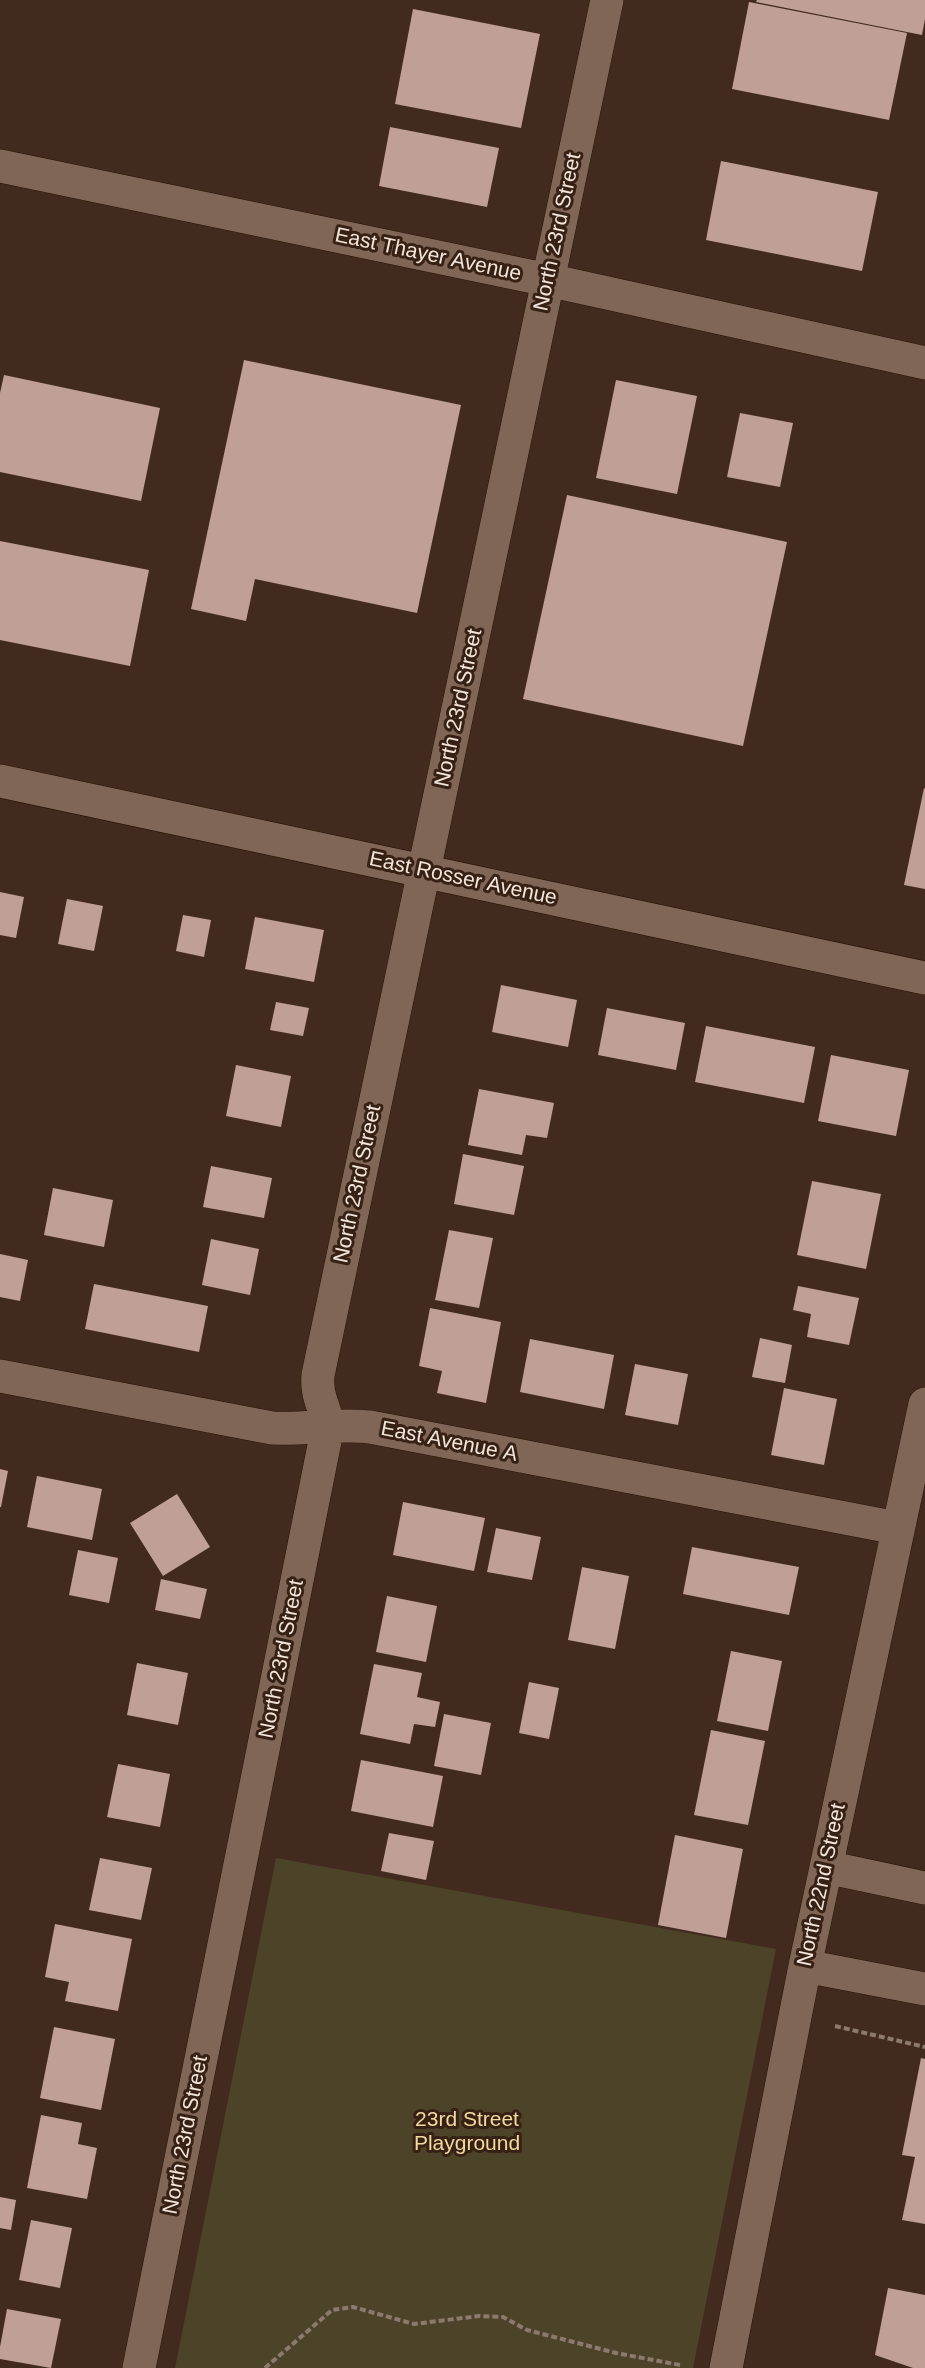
<!DOCTYPE html>
<html>
<head>
<meta charset="utf-8">
<style>
  body { margin:0 }
  canvas { display:block; background:#422b1e }
</style>
</head>
<body>
<canvas width="925" height="2368"></canvas>
<script>
const ctx = document.querySelector('canvas').getContext('2d');
ctx.lineJoin = 'round';
function paint(path, color) { ctx.fillStyle = color; ctx.fill(path, 'evenodd'); }
function trace(path, color, width, dash) { ctx.strokeStyle = color; ctx.lineWidth = width; ctx.lineCap = dash ? 'butt' : 'round'; ctx.setLineDash(dash || []); ctx.stroke(path); }
function label(font, color, halo, rows, align = 'center') {
  ctx.font = font + ' Helvetica,sans-serif'; ctx.lineWidth = 6; ctx.setLineDash([]); ctx.textBaseline = 'middle'; ctx.strokeStyle = halo; ctx.fillStyle = color; for (const [text, x, y, turn = 0] of rows) {
    ctx.save(); ctx.translate(x, y); ctx.rotate((+turn || 0) * Math.PI / 180); ctx.textAlign = isNaN(turn) ? turn : align; if (halo) ctx.strokeText(text, 0, 0); ctx.fillText(text, 0, 0); ctx.restore();
  }
}
paint(new Path2D(`
  M276,1858L776,1949L693,2368H175Z`), '#4d4329');
paint(new Path2D(`
  M757,0H925V19L922,35L756,2Z
  M749,2L907,33L889,120L732,89Z
  M413,9L540,34L521,128L395,104Z
  M390,127L499,148L487,207L379,186Z
  M721,161L878,192L862,271L706,240Z
  M244,360L461,405L417,613L255,579L246,621L191,609Z
  M4,375L160,408L141,501L0,472V393Z
  M616,380L697,396L677,494L596,478Z
  M740,413L793,423L780,487L727,477Z
  M567,495L787,542L743,746L523,699Z
  M0,541L149,570L130,666L0,640Z
  M924,788L925,789V889L904,885Z
  M0,892L24,897L16,938L0,935Z
  M67,899L103,906L94,951L58,944Z
  M183,915L211,920L204,957L176,951Z
  M255,917L324,930L314,982L245,969Z
  M501,985L577,1000L568,1047L492,1032Z
  M276,1002L309,1008L303,1036L270,1030Z
  M607,1008L685,1023L676,1070L598,1055Z
  M706,1026L815,1047L804,1103L695,1082Z
  M831,1055L909,1070L896,1136L818,1121Z
  M236,1065L291,1076L281,1127L226,1116Z
  M479,1089L554,1103L547,1138L526,1135L522,1155L468,1145Z
  M463,1154L524,1166L514,1215L454,1204Z
  M211,1166L272,1178L264,1218L203,1207Z
  M812,1181L881,1194L866,1269L797,1255Z
  M53,1188L113,1200L104,1247L44,1235Z
  M449,1230L493,1238L479,1308L435,1300Z
  M211,1239L259,1249L250,1295L202,1285Z
  M0,1254L28,1260L20,1301L0,1297Z
  M94,1284L208,1306L199,1352L85,1329Z
  M798,1286L859,1298L849,1345L807,1337L811,1314L793,1310Z
  M430,1308L501,1322L486,1403L437,1393L442,1371L419,1366Z
  M760,1338L792,1345L785,1383L752,1377Z
  M530,1339L614,1355L604,1409L520,1392Z
  M635,1364L688,1374L678,1425L625,1415Z
  M784,1388L837,1399L824,1465L771,1455Z
  M0,1469L8,1471L1,1507H0Z
  M37,1476L102,1489L92,1540L27,1527Z
  M177,1494L210,1547L163,1576L130,1523Z
  M403,1502L485,1518L474,1571L393,1555Z
  M496,1528L541,1537L532,1580L487,1572Z
  M692,1547L799,1567L789,1615L683,1594Z
  M78,1550L118,1558L109,1603L69,1595Z
  M582,1567L629,1576L615,1649L568,1640Z
  M161,1579L207,1589L200,1619L155,1610Z
  M387,1596L437,1606L426,1662L376,1652Z
  M731,1651L782,1661L768,1731L717,1721Z
  M137,1663L188,1673L178,1725L127,1715Z
  M374,1664L422,1673L417,1697L440,1702L435,1727L414,1724L410,1744L360,1734Z
  M529,1682L559,1688L549,1739L519,1733Z
  M444,1714L491,1723L481,1775L434,1766Z
  M711,1730L765,1741L748,1825L694,1815Z
  M361,1760L443,1776L433,1827L351,1811Z
  M118,1764L170,1774L160,1827L107,1817Z
  M389,1833L434,1841L426,1880L381,1871Z
  M675,1835L743,1849L726,1938L658,1925Z
  M100,1858L152,1868L141,1920L89,1910Z
  M55,1924L132,1939L118,2011L65,2001L69,1982L45,1977Z
  M54,2027L115,2039L101,2110L40,2098Z
  M921,2058L925,2059V2224L902,2220L915,2157L902,2155Z
  M41,2115L82,2123L78,2144L97,2148L87,2199L27,2188Z
  M0,2197L16,2200L11,2230L0,2228Z
  M31,2220L72,2228L60,2288L19,2280Z
  M888,2288L925,2295V2368H913L875,2355Z
  M7,2309L61,2319L51,2368L0,2359V2347Z`), '#bf9f96');
const minor = new Path2D(`
  M0,166L548,280L925,363
  M0,781L925,978
  M0,1376L272,1428C305,1430 337,1423 370,1427L897,1528
  M826,1867L925,1888
  M805,1966L925,1989
  M139,2368L328,1426C325,1406 316,1397 318,1375L607,0
  M726,2368L805,1966L925,1404`);
trace(minor, '#271306', 34);
trace(new Path2D(`
  M835,2026L925,2047
  M265,2368L332,2310L353,2307L414,2324L479,2316L503,2317L527,2330L616,2353L680,2365`), '#8d7a6e', 4, [6, 3]);
trace(minor, '#806657', 33);
label('21px', '#f3e5dc', '#372114', [
  ["North 23rd Street",558,232,-78],
  ["East Thayer Avenue",428,255,12],
  ["North 23rd Street",459,708,-78],
  ["East Rosser Avenue",463,879,12],
  ["North 23rd Street",358,1184,-78],
  ["East Avenue A",449,1442,11],
  ["North 23rd Street",282,1659,-79],
  ["North 22nd Street",822,1885,-78],
  ["North 23rd Street",186,2135,-79]
]);
label('21px', '#f2da9f', '#372114', [
  ["23rd Street",467,2120],
  ["Playground",467,2144]
]);
</script>
</body>
</html>
